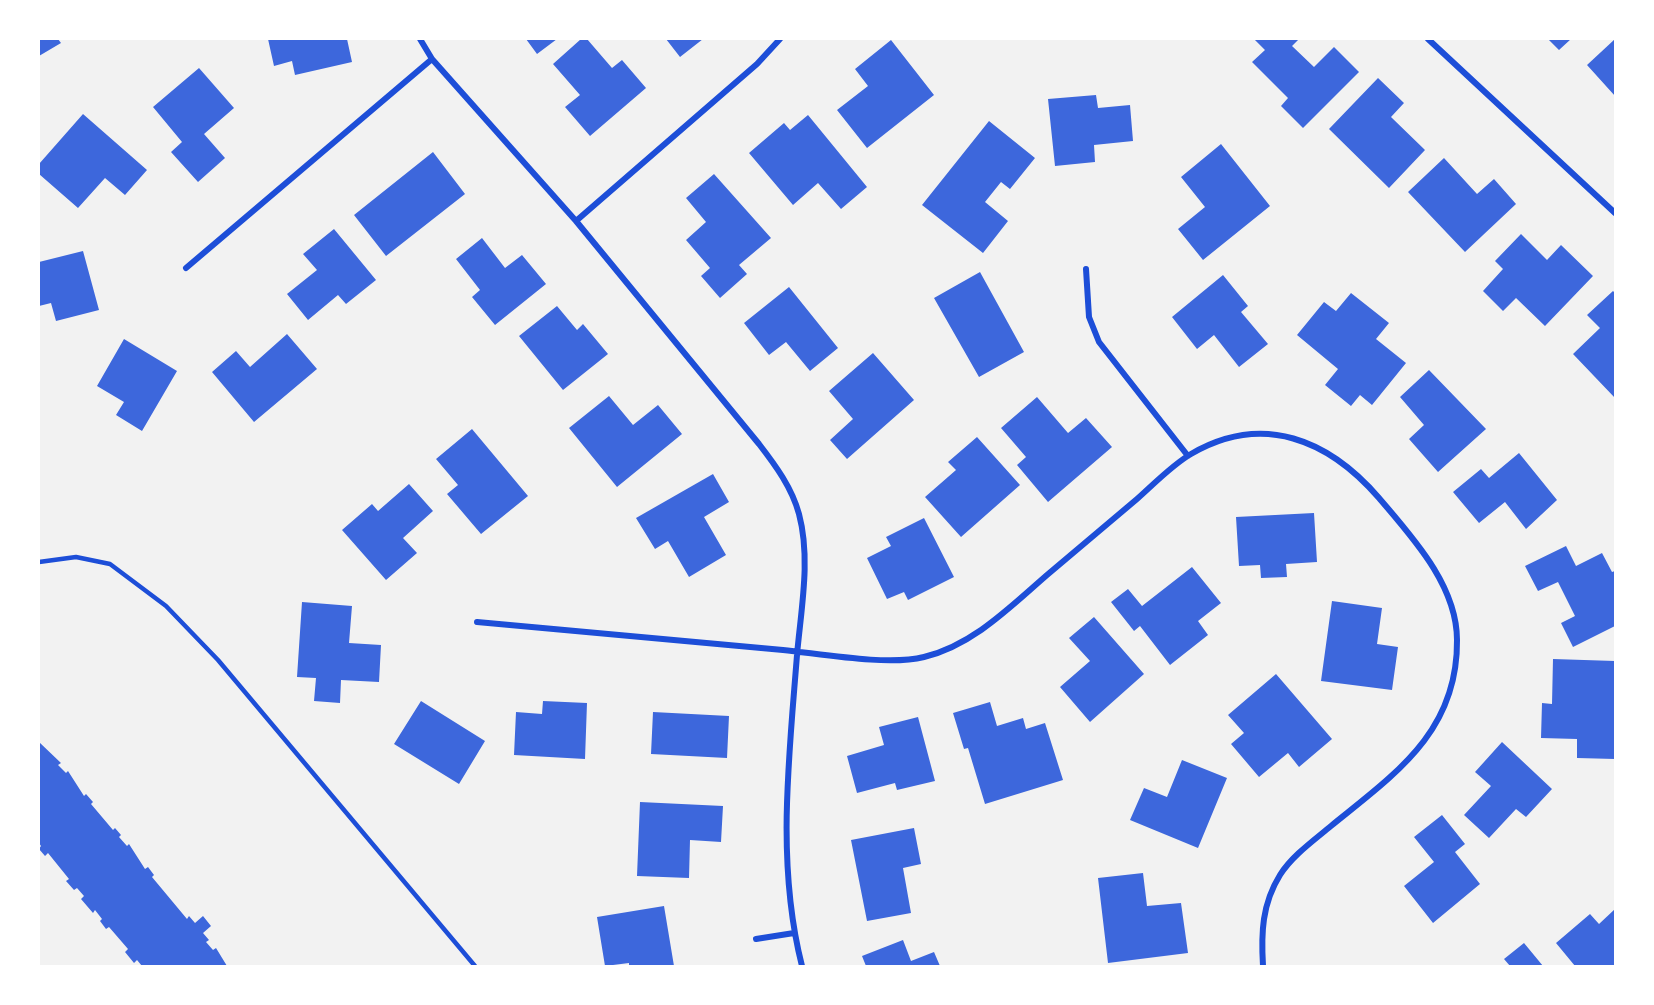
<!DOCTYPE html>
<html>
<head>
<meta charset="utf-8">
<style>
  body { margin:0 }
  #map { position:relative; width:1654px; height:1005px; overflow:hidden; background:#f2f2f2; font-family:"PT Sans",sans-serif }
  canvas { display:block }
  .frame { position:absolute; inset:0; border:40px solid #fff; pointer-events:none }
</style>
</head>
<body>
<div id="map">
<canvas width="1654" height="1005"></canvas>
<div class="frame"></div>
</div>
<script>
const ctx = document.querySelector('canvas').getContext('2d');
ctx.lineJoin = 'round';
function paint(path, color) { ctx.fillStyle = color; ctx.fill(path, 'evenodd'); }
function trace(path, color, width, dash) { ctx.strokeStyle = color; ctx.lineWidth = width; ctx.lineCap = dash ? 'butt' : 'round'; ctx.setLineDash(dash || []); ctx.stroke(path); }
paint(new Path2D(`
  M39,39H58L61,43L39,56Z
  M268,39H347L352,62L295,75L292,61L274,66Z
  M526,39H557L537,54Z
  M581,39H587L612,68L622,60L646,88L590,136L565,107L580,95L553,64Z
  M666,39H703L680,57Z
  M1254,39H1299L1292,46L1314,67L1334,47L1359,72L1303,128L1281,106L1288,98L1252,62L1265,50Z
  M1548,39H1571L1559,50Z
  M1615,39V96L1587,65Z
  M891,40L934,95L867,148L837,110L868,86L855,69Z
  M199,68L234,108L204,134L225,158L198,182L171,152L182,142L153,107Z
  M1378,78L1404,103L1391,117L1425,150L1389,188L1329,129Z
  M1096,95L1098,108L1130,105L1133,141L1094,145L1095,162L1055,166L1048,99Z
  M83,114L147,170L125,195L105,178L78,208L39,174V164Z
  M808,115L867,187L841,209L818,183L793,205L749,153L784,123L790,130Z
  M989,121L1035,158L1010,189L1001,182L985,202L1008,221L983,253L922,205Z
  M1221,144L1270,206L1203,260L1178,229L1205,207L1181,177Z
  M433,152L465,194L386,256L354,215Z
  M1444,158L1477,194L1494,179L1516,204L1465,252L1408,192Z
  M714,174L771,238L739,265L747,274L720,298L701,276L710,268L686,240L706,222L686,198Z
  M334,229L376,280L346,304L338,295L308,320L287,294L317,270L303,254Z
  M1521,234L1547,260L1561,245L1593,276L1545,326L1516,298L1503,311L1483,291L1503,269L1495,261Z
  M482,238L505,268L522,255L546,284L495,325L472,297L480,290L456,259Z
  M83,251L99,310L56,321L51,303L39,306V262Z
  M980,272L1024,352L979,377L934,298Z
  M1223,275L1248,306L1241,312L1268,344L1239,367L1214,335L1197,349L1172,317Z
  M789,287L838,348L810,371L786,342L769,355L744,323Z
  M1613,291L1615,293V398L1573,354L1600,328L1587,315Z
  M1351,293L1389,323L1376,339L1406,363L1372,405L1360,395L1351,406L1325,385L1338,369L1297,335L1324,302L1336,311Z
  M557,306L577,330L583,324L608,354L563,390L519,336Z
  M287,334L317,369L254,422L212,372L236,351L250,367Z
  M124,339L177,371L142,431L116,415L124,402L97,386Z
  M873,353L914,400L847,459L830,440L853,419L829,391Z
  M1429,370L1486,429L1438,472L1409,439L1424,425L1400,397Z
  M609,396L633,425L658,405L682,434L617,487L569,428Z
  M1037,397L1068,433L1086,418L1112,447L1048,502L1017,465L1026,457L1001,428Z
  M472,429L528,496L481,534L447,494L458,485L436,459Z
  M977,437L1020,485L961,537L925,497L956,470L948,462Z
  M1519,453L1557,500L1526,529L1505,502L1479,523L1453,492L1481,469L1489,478Z
  M713,474L729,502L704,517L726,555L689,577L668,541L655,549L636,518Z
  M409,484L433,511L403,538L417,553L386,580L342,530L372,504L378,511Z
  M1314,513L1317,562L1286,564L1287,577L1261,578L1260,565L1239,566L1236,517Z
  M924,518L954,577L908,600L904,592L887,599L867,558L891,546L886,537Z
  M1566,546L1576,566L1602,553L1612,572L1615,571V626L1573,647L1561,623L1575,616L1558,582L1538,591L1525,566Z
  M1192,567L1221,603L1198,621L1208,635L1170,665L1140,626L1134,631L1111,602L1128,589L1142,606Z
  M1332,601L1382,608L1377,644L1398,647L1392,690L1321,681Z
  M302,602L352,606L349,643L381,645L379,682L341,680L340,703L314,701L316,678L297,677Z
  M1094,617L1144,674L1090,722L1060,687L1090,661L1069,638Z
  M1553,659L1615,661V759L1577,758V739L1541,738L1542,703L1552,704Z
  M1276,674L1332,739L1299,767L1288,753L1259,777L1231,744L1244,733L1228,715Z
  M421,701L485,741L459,784L394,744Z
  M543,701L587,703L585,759L514,755L516,712L542,714Z
  M990,702L997,726L1023,718L1026,729L1045,723L1063,780L985,804L968,748L964,749L953,713Z
  M653,712L729,716L727,758L651,754Z
  M918,717L935,781L897,790L895,783L857,793L847,756L884,745L879,727Z
  M39,742L61,763L58,765L66,773L68,771L84,796L86,794L93,802L91,804L113,830L115,828L121,835L119,837L127,846L129,844L145,869L148,867L154,875L152,877L187,919L189,916L195,923L203,916L211,926L203,933L209,940L206,942L213,950L216,948L227,966H142L137,960L134,963L125,952L128,949L109,927L106,929L100,921L102,919L95,910L93,913L81,899L84,896L77,888L74,890L66,881L69,879L48,853L45,856L39,849L41,846L39,843Z
  M1502,742L1552,789L1526,817L1516,809L1489,838L1464,815L1491,786L1475,772Z
  M1182,760L1227,778L1198,848L1130,820L1144,788L1167,797Z
  M640,802L723,806L721,842L690,840L689,878L637,876Z
  M1442,815L1465,844L1455,852L1480,884L1433,923L1404,886L1434,862L1414,837Z
  M914,828L921,864L903,868L911,913L867,921L851,840Z
  M1143,873L1147,906L1181,903L1188,953L1108,963L1098,878Z
  M664,906L674,966H629V963L605,966L597,917Z
  M1615,909V966H1575L1556,943L1590,914L1599,924Z
  M903,940L911,961L934,952L940,966H866L862,956Z
  M1524,943L1543,966H1510L1504,959Z`), '#3d67dc');
trace(new Path2D(`
  M39,562L76,557L110,564L166,606L218,660L475,966`), '#1d4ed8', 4.5);
trace(new Path2D(`
  M420,39L432,59L576,221L759,444C776,466 792,488 799,514C811,559 801,609 797,655C789,758 776,864 802,966
  M1428,39L1615,213
  M576,221L757,64L780,39
  M186,268L432,59
  M1086,269L1089,317L1099,342L1188,456
  M477,622C579,631 681,641 783,650C822,654 887,666 924,657C973,645 1010,607 1047,575C1077,550 1107,524 1137,499C1154,484 1172,465 1191,454C1263,412 1329,440 1379,498C1412,537 1457,585 1457,640C1458,732 1395,774 1331,826C1313,841 1292,856 1280,875C1262,904 1261,933 1263,966
  M756,939L794,933`), '#1d4ed8', 6);
</script>
</body>
</html>
